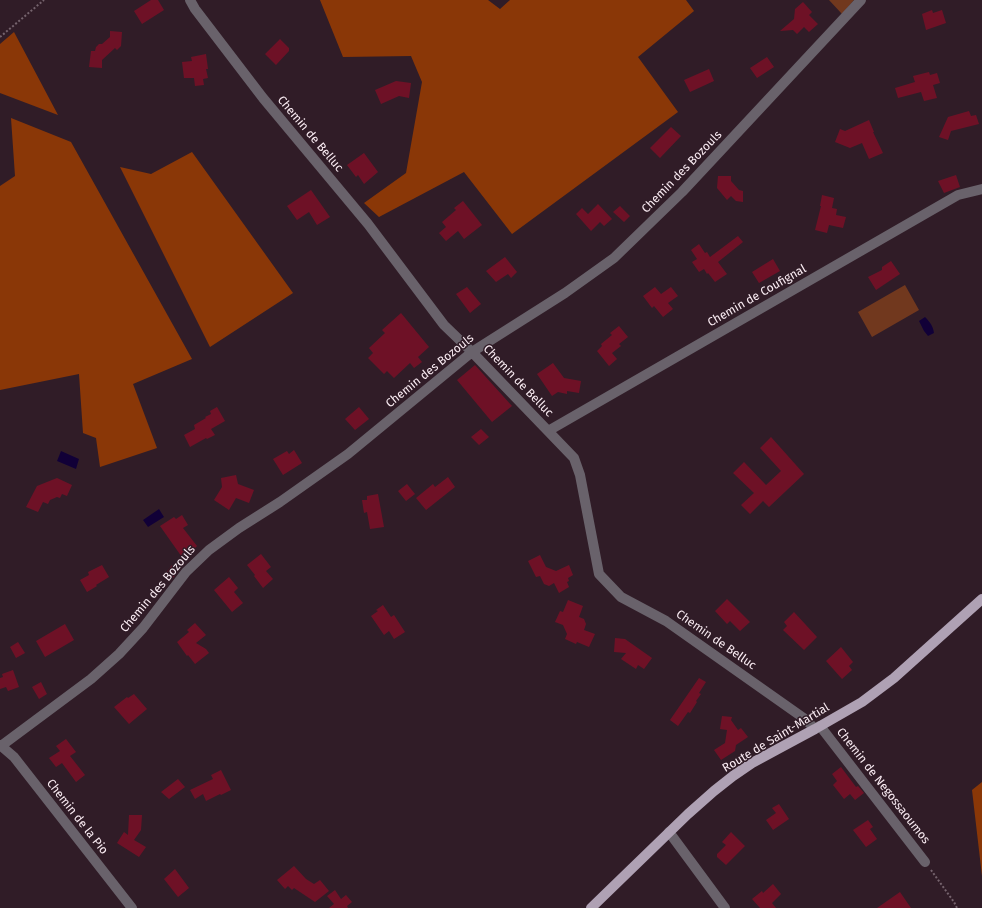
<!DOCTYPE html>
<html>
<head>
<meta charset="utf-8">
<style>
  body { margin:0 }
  canvas { display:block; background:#301c27 }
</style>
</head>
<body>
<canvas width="982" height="908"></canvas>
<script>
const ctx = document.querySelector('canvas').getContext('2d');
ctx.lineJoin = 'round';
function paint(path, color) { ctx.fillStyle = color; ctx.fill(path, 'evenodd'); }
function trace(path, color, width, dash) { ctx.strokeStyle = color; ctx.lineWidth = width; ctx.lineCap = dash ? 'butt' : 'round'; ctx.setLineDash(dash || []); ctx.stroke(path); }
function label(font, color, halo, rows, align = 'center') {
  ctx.font = font + ' "Fira Sans",sans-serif'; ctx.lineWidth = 3; ctx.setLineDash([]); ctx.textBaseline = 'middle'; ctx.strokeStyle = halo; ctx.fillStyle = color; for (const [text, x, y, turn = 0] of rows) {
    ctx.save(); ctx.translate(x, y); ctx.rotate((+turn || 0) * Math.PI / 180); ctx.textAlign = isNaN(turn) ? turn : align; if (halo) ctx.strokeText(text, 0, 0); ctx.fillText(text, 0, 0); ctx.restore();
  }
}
paint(new Path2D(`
  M829,0H854L842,14Z
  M905,285L919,310L872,337L858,312Z`), '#71381e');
paint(new Path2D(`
  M320,0H488L500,9L510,0H686L694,11L638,57L678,112L512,234L464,172L379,217L364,203L406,173L422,82L411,56L343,57Z
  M14,32L58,115L0,93V44Z
  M11,118L71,142L192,359L133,384L157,448L100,467L96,438L83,433L79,374L0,390V186L15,176Z
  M192,152L293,293L210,347L120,167L151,174Z
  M982,782V876L972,790Z`), '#8a3707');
paint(new Path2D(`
  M925,317C930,322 933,326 934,333L928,336L924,331L919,321Z
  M61,451L79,459L76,469L57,461Z
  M159,509L164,517L148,527L143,520Z`), '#110037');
paint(new Path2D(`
  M151,0H158L164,10L142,24L134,11Z
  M803,2L812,12L809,15L818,24L809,32L804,27L797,34L793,30L780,31L794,19L795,9Z
  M932,10L933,13L942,10L946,23L926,30L922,14Z
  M110,31L122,32L121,46L117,50L115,48L102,60V68L89,67L91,51H95L96,47L99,44H102L110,37Z
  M280,39L289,48V51L276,65L265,54Z
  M206,54L208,69H206L208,78L203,79L204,85L195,86L194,78H184L182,62L192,61L191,57Z
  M767,57L774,67L757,78L750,68Z
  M709,69L714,81L690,92L684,80Z
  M929,72L930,75L937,73L940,83L933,85L937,98L924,101L921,92L898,98L895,88L915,82L913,76Z
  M396,81L411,83L409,98L399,96L381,104L375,90Z
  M969,111L971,116L976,115L979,124L951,131L948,140L939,137L948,117Z
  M869,120L874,132H873L883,153L869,159L862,143L850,148L835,142L840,129L845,131Z
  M671,127L681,136L660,158L650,148Z
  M364,153L378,172L364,184L358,175L356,177L347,165Z
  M956,175L960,187L944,193L938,181Z
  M718,176H731V181L739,190L743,191V202L736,201L731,196L727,200L717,188Z
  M311,190L330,217L317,225L309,212L297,220L287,206Z
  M822,195L834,198L832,208L837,209L836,215L846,217L843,228L829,225L827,233L815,230L821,206H820Z
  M463,201L482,225L464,239L458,231L446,241L439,233L446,227L442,222L456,210L454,208Z
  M598,204L612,219L604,226L600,222L591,231L576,214L582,208L588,214Z
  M620,206L630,216L624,222L613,212Z
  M738,236L743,242L718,262L727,274L715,282L708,273L707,274L704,269L699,272L692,262L697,259L691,250L699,244L705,253L707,252L710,257Z
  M505,257L517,272L511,278L508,274L496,282L486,271Z
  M773,259L780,271L759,283L752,272Z
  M891,261L900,274L876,290L868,277L882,270V267Z
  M467,287L481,304L470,313L456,294Z
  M655,287L661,294L671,287L678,296L668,303L673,309L663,317L654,306L652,308L643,296Z
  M401,313L429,347L418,357L422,362L414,368L410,363L394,378L387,371L384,374L368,358L373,353L369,348L385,333L382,330Z
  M619,326L628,337L619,344L621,346L612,353L617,359L609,366L597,351L602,346L601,344L612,335L610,333Z
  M553,363L564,378L581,381L579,393L567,391V394L558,392L552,396L537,374Z
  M475,365L512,406L492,422L457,380Z
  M217,407L225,421L211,429L215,435L207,439L206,438L190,447L184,435L195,429L194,425L206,418L205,417L211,414L210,411Z
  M359,407L369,419L355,430L345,419Z
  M481,429L489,437L479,445L471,437Z
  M771,437L804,474L769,507L763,501L750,514L741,505L754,493L733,473L744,462L766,485L781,471L760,448Z
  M294,450L302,463L283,475L273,459L287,451L289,454Z
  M236,475L238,484L254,490L249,503L236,498L229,510L214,500L222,487L221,478Z
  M448,477L455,487L426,510L416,498L433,484L435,487Z
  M57,478L72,485L67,496L62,494L60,498L57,497L50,500L48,504L43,502L38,512L26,507L37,486Z
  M407,484L415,494L406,501L398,491Z
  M378,494L384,527L370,529L367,512L364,513L362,500H367V496Z
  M182,515L188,525L183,528L197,546L184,560L160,526L174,517L176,519Z
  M261,554L271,567L266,571L273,579L263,588L254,576L255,575L247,565Z
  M540,555L546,567L556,571L569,565L573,575L568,578L569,581L567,582L569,587L559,593L554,583L549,586L544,584L540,576L536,577L528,561Z
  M102,565L109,577L96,585L97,586L87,592L80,580L89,575L88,572Z
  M172,565L179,570L173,578L166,573Z
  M229,577L238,588L234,592L243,603L232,612L214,590Z
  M727,599L750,622L740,631L730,621L727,624L715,611Z
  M568,600L583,606L579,617L584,619L586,624L584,630L595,634L589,647L577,642L576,644L565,639L567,634L563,625L555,622L560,611L563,612Z
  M383,605L391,617L394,615L405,632L394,639L389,631L384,635L371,616L378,611L376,610Z
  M794,612L817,637L804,650L783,630L787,626L784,622Z
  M195,623L206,635L196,643L206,649L209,653L195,664L188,655L187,656L177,642L189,632L187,630Z
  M65,624L74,640L45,657L36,641Z
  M615,638L625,639L652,658L644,669L638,665L636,669L621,659L626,653L614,652Z
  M18,642L25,653L16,658L10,647Z
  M841,647L853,662L849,666L852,670L842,679L826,661Z
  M13,670L19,687L8,691L6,687L0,689V678L3,677L2,674Z
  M699,678L706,682L699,693L701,694L696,701L697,702L690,713L688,712L678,726L670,720Z
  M41,682L47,694L39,699L32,687Z
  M134,694L147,709L129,724L114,707L127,697L128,698Z
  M722,716L732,717L731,720L738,730L741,728L748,737L736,745L735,751L721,760L714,750L725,743L727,730L720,729Z
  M66,739L76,752L70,756L85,775L76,782L62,763L56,767L49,758L60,751L56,746Z
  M841,767L856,787L858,786L864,793L855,800L850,794L844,799L833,785L837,781L832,774Z
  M221,770L231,790L221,795L220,794L206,801L203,794L195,799L190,790L213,779L211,775Z
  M178,779L185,787L169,799L161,792Z
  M779,804L789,819L773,830L766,820L776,813L772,808Z
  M129,815H142L141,830L134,840L146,847L139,857L117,843L124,832L128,835Z
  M868,820L873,827L870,829L877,839L866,847L853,830Z
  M731,832L745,846L726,865L717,857V854L726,845L722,842Z
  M294,866L306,879L314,884L320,880L329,891L315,902L294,888L292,890L288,886L285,889L277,880Z
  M175,869L189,888L178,897L164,879Z
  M773,884L781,894L772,903L776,908H760L752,899L762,891L763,893Z
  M335,890L341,899L346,895L352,902L347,906L348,908H329L334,904L327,896Z
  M900,892L911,908H877Z`), '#6e1126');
trace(new Path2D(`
  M0,37L44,0
  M931,870L954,902L957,908`), '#75636d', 2, [2, 2]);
trace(new Path2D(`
  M190,0L195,9L263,98L368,224L444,325L472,352L574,458L580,475L599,574L621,597L666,621L805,719L815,729
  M548,431L958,195L982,189
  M820,726L925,862
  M0,745L14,757L132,908
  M1,746L91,679L119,654L143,628L186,572L209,550L239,528L280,502L348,454L472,352L565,293L614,258L682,192L861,0
  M669,832L725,908`), '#69626b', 10);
trace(new Path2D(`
  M591,908L688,814L714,791L733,776L752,763L776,750L815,729L862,702L894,678L982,599`), '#afa1b4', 10);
label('12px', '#faecf3', '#301c27', [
  ["Chemin de Belluc",310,134,50],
  ["Chemin des Bozouls",682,172,-46],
  ["Chemin de Coufignal",757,296,-30],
  ["Chemin des Bozouls",430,371,-39],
  ["Chemin de Belluc",518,381,46],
  ["Chemin des Bozouls",158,589,-50],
  ["Chemin de Belluc",716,640,35],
  ["Route de Saint-Martial",776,738,-31],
  ["Chemin de Negossaoumos",883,786,52],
  ["Chemin de la Pio",77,817,52]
]);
</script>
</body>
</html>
